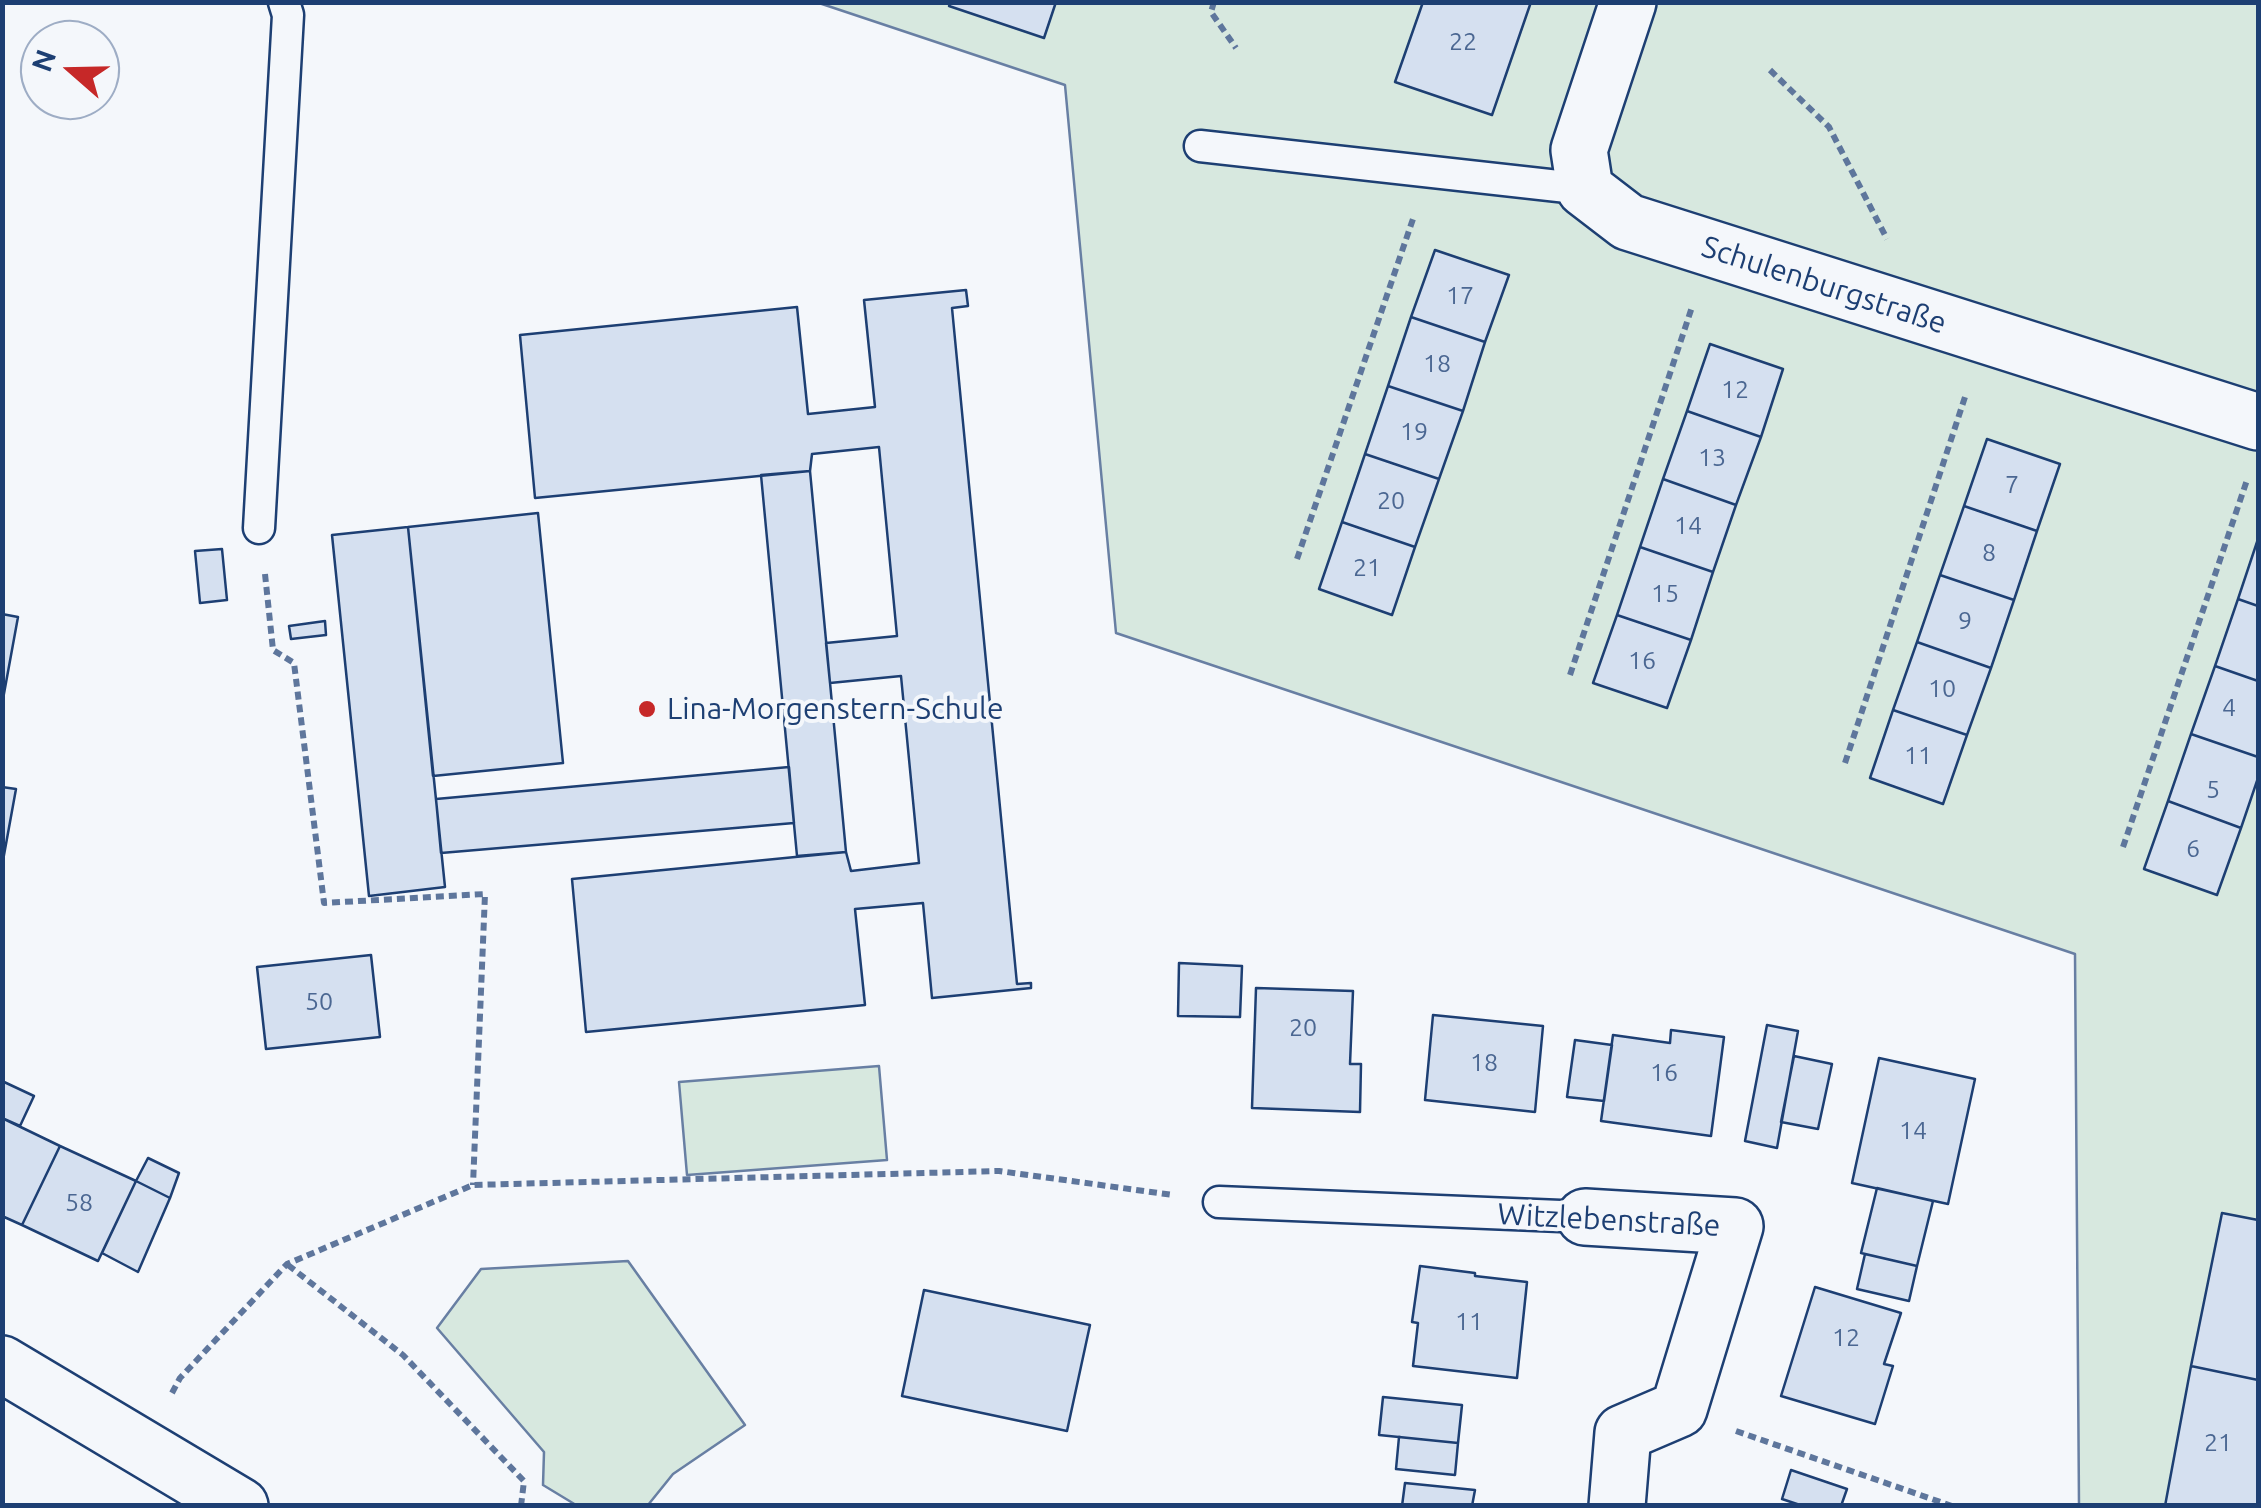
<!DOCTYPE html>
<html>
<head>
<meta charset="utf-8">
<style>
  body { margin:0 }
  #map { position:relative; width:2261px; height:1508px; overflow:hidden; background:#f4f7fb; font-family:Ubuntu,sans-serif }
  canvas { display:block }
  .frame { position:absolute; inset:0; border:5px solid #1d3f73; pointer-events:none }
  .north { position:absolute; left:20px; top:20px; width:100px; height:100px; box-sizing:border-box; background:#f4f7fb; border:2px solid #9eadc5; border-radius:50%; rotate:290deg; font-size:28px; font-weight:700; line-height:40px; text-align:center; color:#1d3f73 }
  .north::after { content:''; display:block; margin:auto; width:35px; height:45px; background:#c62828; clip-path:polygon(50% 0,100% 100%,50% 72%,0 100%) }
</style>
</head>
<body>
<div id="map">
<canvas width="2261" height="1508"></canvas>
<div class="frame"></div>
<div class="north">N</div>
</div>
<script>
const ctx = document.querySelector('canvas').getContext('2d');
ctx.lineJoin = 'round';
function paint(path, color) { ctx.fillStyle = color; ctx.fill(path, 'evenodd'); }
function trace(path, color, width, dash) { ctx.strokeStyle = color; ctx.lineWidth = width; ctx.lineCap = dash ? 'butt' : 'round'; ctx.setLineDash(dash || []); ctx.stroke(path); }
function label(font, color, halo, rows, align = 'center') {
  ctx.font = font + ' Ubuntu,sans-serif'; ctx.lineWidth = 8; ctx.setLineDash([]); ctx.textBaseline = 'middle'; ctx.strokeStyle = halo; ctx.fillStyle = color; for (const [text, x, y, turn = 0] of rows) {
    ctx.save(); ctx.translate(x, y); ctx.rotate((+turn || 0) * Math.PI / 180); ctx.textAlign = isNaN(turn) ? turn : align; if (halo) ctx.strokeText(text, 0, 0); ctx.fillText(text, 0, 0); ctx.restore();
  }
}
const green = new Path2D(`
  M819,3H2258V1505H2079L2075,954L1116,633L1065,85Z
  M879,1066L887,1160L687,1175L679,1082Z
  M628,1261L745,1425L673,1474L648,1505H576L543,1485L544,1452L437,1328L481,1269Z`);
paint(green, '#d7e8df');
trace(green, '#687fa3', 2.5);
const building = new Path2D(`
  M951,2H1056L1044,38L949,6Z
  M1423,2H1531L1492,115L1395,82Z
  M1435,250L1509,275L1485,342L1411,317Z
  M966,290L968,306L952,308L1017,984L1031,983V988L932,998L923,903L855,909L865,1005L586,1032L572,879L846,852L851,871L919,863L901,676L830,683L826,643L897,636L879,447L812,454L810,471L535,498L520,335L797,307L808,414L875,407L864,300Z
  M1411,317L1485,342L1463,411L1388,386Z
  M1710,344L1783,369L1761,437L1687,411Z
  M1388,386L1463,411L1439,479L1365,454Z
  M1687,411L1761,437L1736,505L1663,479Z
  M1987,439L2060,464L2037,531L1964,506Z
  M1365,454L1439,479L1415,547L1342,522Z
  M810,471L846,852L797,856L761,475Z
  M1663,479L1736,505L1713,572L1640,547Z
  M1964,506L2037,531L2014,600L1940,575Z
  M538,513L563,763L433,776L408,527Z
  M1342,522L1415,547L1392,615L1319,589Z
  M408,527L445,887L369,896L332,535Z
  M2258,539V606L2238,599Z
  M1640,547L1713,572L1691,640L1617,615Z
  M222,549L227,600L200,603L195,551Z
  M1940,575L2014,600L1991,668L1917,642Z
  M2238,599L2258,606V681L2215,666Z
  M2,614L18,617L3,699H2Z
  M1617,615L1691,640L1667,708L1593,683Z
  M325,621L326,635L291,639L289,626Z
  M1917,642L1991,668L1967,735L1893,710Z
  M2215,666L2258,681V757L2191,734Z
  M1893,710L1967,735L1943,804L1870,778Z
  M2191,734L2258,757V778L2241,828L2168,801Z
  M789,767L794,823L441,853L436,799Z
  M2,787L16,789L2,866Z
  M2168,801L2241,828L2217,895L2144,869Z
  M371,955L380,1037L266,1049L257,967Z
  M1179,963L1242,966L1240,1017L1178,1016Z
  M1256,988L1353,991L1350,1064H1361L1360,1112L1252,1108Z
  M1433,1015L1543,1026L1535,1112L1425,1100Z
  M1767,1025L1798,1031L1777,1148L1745,1141Z
  M1671,1030L1724,1037L1711,1136L1601,1121L1613,1035L1670,1043Z
  M1575,1040L1612,1045L1604,1101L1567,1097Z
  M1794,1056L1832,1064L1818,1129L1781,1122Z
  M1879,1058L1975,1079L1948,1204L1852,1183Z
  M2,1081L34,1096L20,1126L2,1118Z
  M2,1118L60,1146L22,1225L2,1216Z
  M60,1146L136,1181L98,1261L22,1225Z
  M148,1158L179,1173L170,1198L136,1181Z
  M136,1181L170,1198L138,1272L102,1253Z
  M1877,1188L1933,1201L1917,1266L1861,1253Z
  M2222,1213L2258,1220V1380L2191,1366Z
  M1865,1254L1917,1266L1909,1301L1857,1289Z
  M1420,1266L1475,1273V1276L1527,1282L1517,1378L1413,1366L1418,1323L1412,1322Z
  M1815,1287L1901,1313L1884,1364L1893,1366L1875,1424L1781,1396Z
  M924,1290L1090,1325L1067,1431L902,1396Z
  M2191,1366L2258,1380V1506H2165Z
  M1383,1397L1462,1405L1458,1443L1379,1435Z
  M1399,1437L1458,1443L1455,1475L1396,1469Z
  M1791,1470L1847,1489L1841,1506H1803L1782,1499Z
  M1405,1483L1475,1490L1472,1506H1402Z`);
paint(building, '#d5e0f0');
trace(building, '#1d3f73', 2.5);
const lane = new Path2D(`
  M1200,146L1585,189
  M259,528L288,15L284,2
  M1219,1202L1585,1217`);
const street = new Path2D(`
  M1628,2L1579,150L1585,189L1628,222L2258,422
  M1585,1217L1735,1226L1679,1409L1623,1433L1617,1506
  M2,1364L240,1506`);
trace(lane, '#1d3f73', 35);
trace(street, '#1d3f73', 60);
trace(new Path2D(`
  M1214,2L1211,12L1236,48
  M1770,70L1829,127L1887,239
  M1297,559L1414,216
  M265,574L273,650L294,663L324,903L485,894L473,1185
  M1570,675L1692,307
  M1845,763L1966,394
  M2123,847L2247,480
  M288,1265L403,1355L524,1481L521,1506
  M172,1393L180,1378L287,1264L473,1185L999,1171L1173,1195
  M1736,1431L1952,1506`), '#5e769c', 6, [8, 5]);
trace(lane, '#f4f7fb', 30);
trace(street, '#f4f7fb', 55);
for (const [x, y, r, color] of [
  [647,709,10,"#c62828"]
]) { const dot = new Path2D(); dot.arc(x, y, r, 0, 2 * Math.PI); ctx.fillStyle = color; ctx.fill(dot); trace(dot, '#f4f7fb', 4); }
label('25px', '#4b6792', null, [
  ["22",1463,42],
  ["17",1460,296],
  ["18",1437,364],
  ["12",1735,390],
  ["19",1414,432],
  ["13",1712,458],
  ["7",2012,485],
  ["20",1391,501],
  ["14",1688,526],
  ["8",1989,553],
  ["21",1367,568],
  ["15",1665,594],
  ["9",1965,621],
  ["16",1642,661],
  ["10",1942,689],
  ["4",2229,708],
  ["11",1918,756],
  ["5",2213,790],
  ["6",2193,849],
  ["50",319,1002],
  ["20",1303,1028],
  ["18",1484,1063],
  ["16",1664,1073],
  ["14",1913,1131],
  ["58",79,1203],
  ["11",1469,1322],
  ["12",1846,1338],
  ["21",2218,1443]
]);
label('30px', '#1d3f73', '#f4f7fb', [
  ["Schulenburgstraße",1824,285,18],
  ["Witzlebenstraße",1609,1220,3]
]);
label('30px', '#1d3f73', '#f4f7fb', [
  ["Lina-Morgenstern-Schule",667,709]
], 'left');
</script>
</body>
</html>
